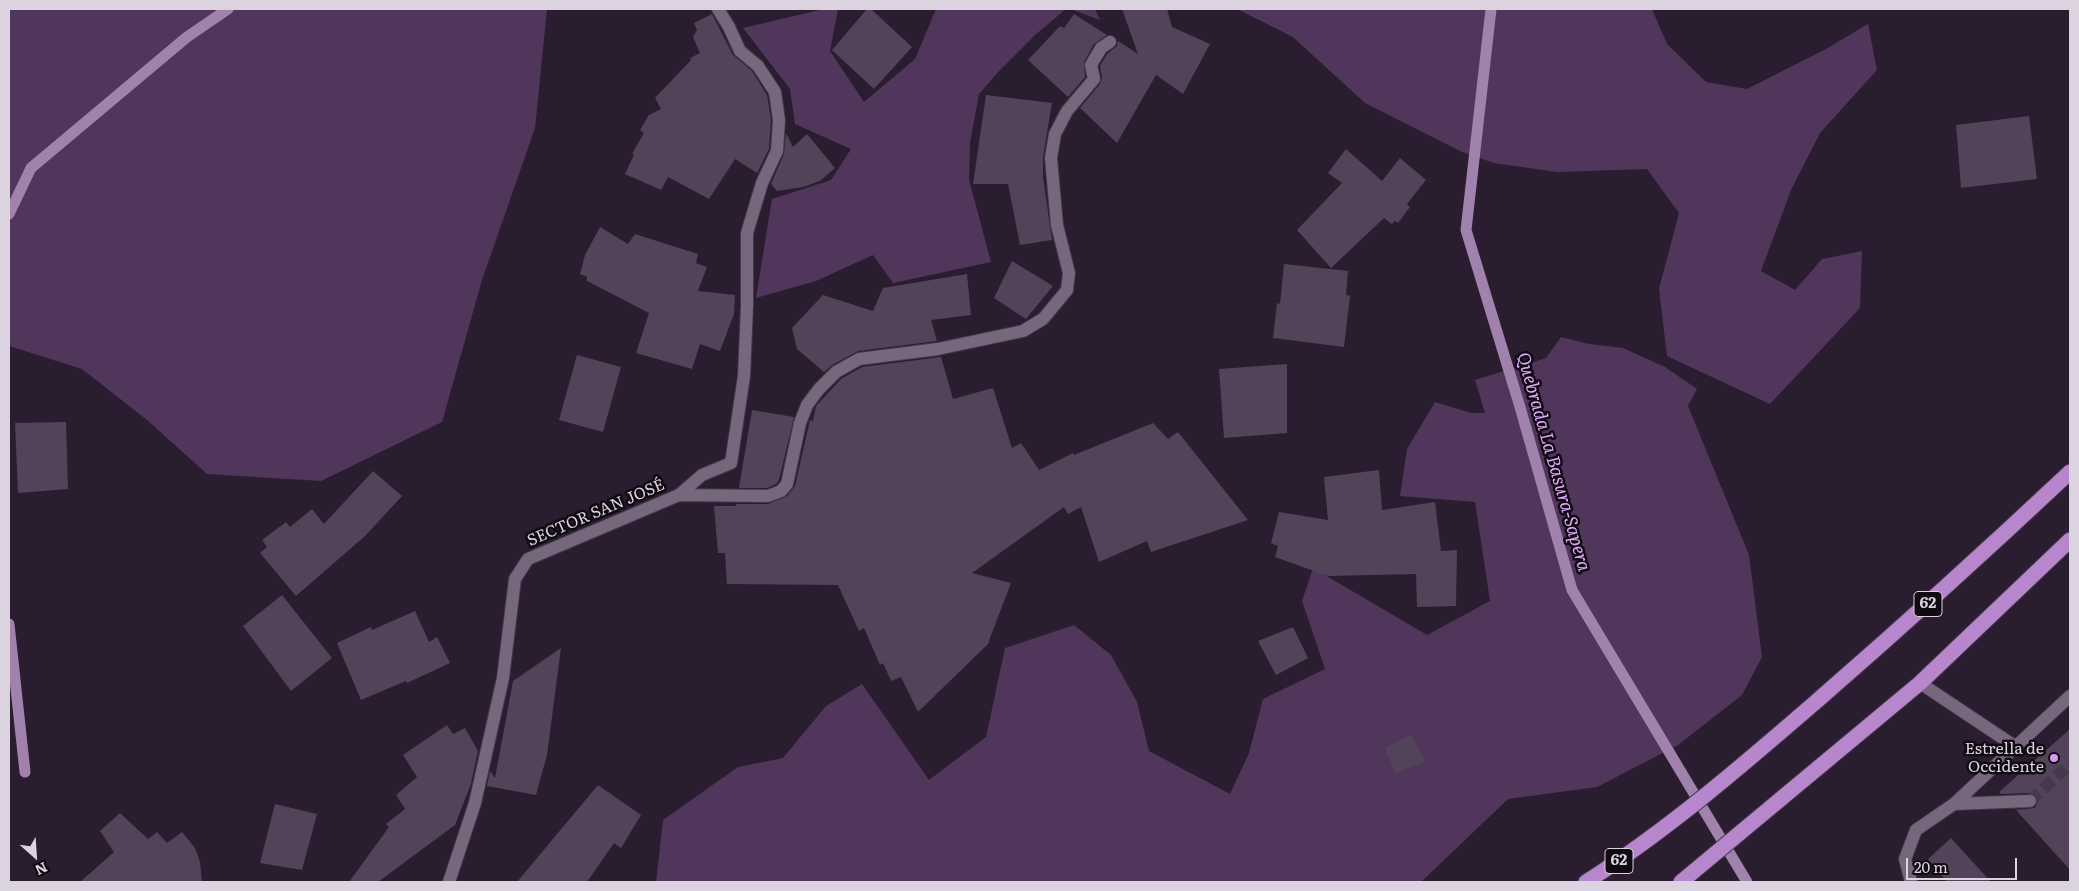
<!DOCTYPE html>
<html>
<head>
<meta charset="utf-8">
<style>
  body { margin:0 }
  #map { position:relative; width:2079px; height:891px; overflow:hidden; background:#2a1d30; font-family:Literata,serif }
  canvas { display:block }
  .frame { position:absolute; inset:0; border:10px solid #dcd3e0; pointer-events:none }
  .north { position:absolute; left:10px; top:831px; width:50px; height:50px; -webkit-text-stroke:4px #100a12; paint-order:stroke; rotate:154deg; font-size:14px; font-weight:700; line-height:20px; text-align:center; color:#dcd3e0 }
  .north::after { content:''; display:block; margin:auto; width:18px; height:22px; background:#dcd3e0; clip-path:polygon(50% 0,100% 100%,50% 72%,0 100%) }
  .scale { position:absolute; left:1906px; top:858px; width:111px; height:22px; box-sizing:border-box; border:2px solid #dcd3e0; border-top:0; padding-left:6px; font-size:15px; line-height:18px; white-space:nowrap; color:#dcd3e0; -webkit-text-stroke:4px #100a12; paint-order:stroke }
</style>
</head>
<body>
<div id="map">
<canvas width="2079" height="891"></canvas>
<div class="frame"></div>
<div class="north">N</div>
<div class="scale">20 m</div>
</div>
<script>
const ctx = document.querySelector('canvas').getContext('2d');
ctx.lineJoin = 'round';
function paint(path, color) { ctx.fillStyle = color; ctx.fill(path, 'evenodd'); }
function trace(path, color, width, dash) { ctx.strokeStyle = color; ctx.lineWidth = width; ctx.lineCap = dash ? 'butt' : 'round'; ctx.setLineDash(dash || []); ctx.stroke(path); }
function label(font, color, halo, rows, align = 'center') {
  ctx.font = font + ' Literata,serif'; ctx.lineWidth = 5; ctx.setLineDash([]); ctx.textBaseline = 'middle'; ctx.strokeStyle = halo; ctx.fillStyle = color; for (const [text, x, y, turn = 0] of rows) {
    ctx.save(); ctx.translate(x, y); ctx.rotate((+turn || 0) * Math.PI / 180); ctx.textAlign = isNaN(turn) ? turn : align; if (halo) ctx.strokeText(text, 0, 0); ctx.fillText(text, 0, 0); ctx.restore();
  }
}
paint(new Path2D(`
  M9,9H547L535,128L482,280L442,422L321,481L207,474L147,420L82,369L9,346Z
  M824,9H838L830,51L864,102L915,59L936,9H1066L1035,35L999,71L979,94L970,143L969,180L991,262L893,283L873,255L816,281L756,298L772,199L831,180L851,149L795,124L790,89L743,28Z
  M1071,9H1095L1100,20Z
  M1237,9H1652L1667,44L1706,82L1747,89L1826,49L1868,24L1877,70L1820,133L1791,190L1761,271L1795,290L1822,259L1862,251L1860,308L1770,404L1667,356L1659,289L1679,213L1647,169L1557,172L1494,163L1462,152L1365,103L1293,37Z
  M1561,337L1589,344L1623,348L1665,367L1697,389L1688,406L1749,555L1762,657L1742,695L1678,745L1597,787L1508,799L1421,882H656L663,820L738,767L783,758L826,706L862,684L929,780L986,737L1005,648L1074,625L1111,655L1137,702L1149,751L1230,794L1249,753L1263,699L1325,669L1302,601L1313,568L1427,635L1490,601L1475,502L1400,496L1407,449L1435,402L1471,413H1485L1475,380L1546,358Z`), '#51365c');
trace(new Path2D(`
  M1491,9L1466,230L1520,407L1572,590L1747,882
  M9,214L31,168L187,37L228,9
  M9,624L25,772`), '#a082ad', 11);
paint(new Path2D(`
  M867,9H871L912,47L874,89L832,50Z
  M1122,9H1167L1172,27L1210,44L1183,94L1156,75L1117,143L1080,108L1100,84L1102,78L1100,66L1107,54L1117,46L1118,41L1138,54Z
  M712,14L733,55L752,71L767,95L771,120L769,149L757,173L735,159L709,199L668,177L661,190L625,174L634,155L632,154L644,133L640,130L649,115L661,109L655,98L691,60L690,58L700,53L693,37L697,30L694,23Z
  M1074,14L1107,35L1094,44L1084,62L1085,77L1068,97L1028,60L1060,26L1064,28Z
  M986,95L1052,103L1043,157V177L1052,240L1020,245L1008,184H973Z
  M2029,116L2037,179L1961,188L1956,125Z
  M786,133L793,147L807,134L835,168L820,181L803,187L777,191L771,184L784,154Z
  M1346,149L1382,181L1400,158L1426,180L1407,204L1410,207L1398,223L1395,221L1392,224L1384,218L1331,268L1297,230L1342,183L1328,173Z
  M600,227L628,244L635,234L698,254L696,263L707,267L698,291L735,295L734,314L720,351L700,344L692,369L636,353L649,313L587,281V277L580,274L585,255Z
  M1012,261L1053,286L1026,319L994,298Z
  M1284,264L1348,271L1346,295L1350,296L1344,347L1273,338L1277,303L1280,304Z
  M967,274L971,315L931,320L937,341L858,351L832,365L824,372L797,349L792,328L823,295L873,311L883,288Z
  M577,355L621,367L603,432L559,420Z
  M941,357L953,399L993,388L1012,448L1021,443L1039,470L1073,453L1074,455L1153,423L1168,439L1178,432L1248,520L1151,552L1147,541L1099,562L1081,507L1068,514L1064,507L972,573L1011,583L990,638L988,644L918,712L901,677L891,681L883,663L880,665L864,628L859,631L838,585L727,584L725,553H718L714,506H736V504H768L787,496L795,486L810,420L813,421L816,406L841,379L862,367Z
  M1287,364V433L1224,438L1219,369Z
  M752,410L794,417L779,480L776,484L767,488H739Z
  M66,422L68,489L18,493L15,423Z
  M1379,470L1382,510L1435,502L1441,551L1457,550L1456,606L1417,607L1416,574L1328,576L1275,557L1278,546L1271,543L1279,512L1328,520L1324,477Z
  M373,471L402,496L365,536L296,596L260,553L267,547L262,540L286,522L290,527L312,509L324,524Z
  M282,595L332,658L291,691L243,626Z
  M415,611L429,642L437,637L450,663L407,683L406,681L361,700L337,643L371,627L372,630Z
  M1293,627L1308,658L1276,675L1258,641Z
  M561,648L547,755L536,795L487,786L490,771L495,778L513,681Z
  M447,725L453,734L465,728L478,751L471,784L455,825L378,882H349L389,827L386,824L405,809L396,795L417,777L403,755Z
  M2070,729V870L2016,810L2035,808L2038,801L2037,796L2030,793L2001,794L1999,792Z
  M1411,735L1426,761L1395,773L1385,748Z
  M598,785L641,815L621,848L614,843L587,882H517Z
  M275,804L317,814L302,870L260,863Z
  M120,813L148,839L157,832L167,843L182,832L195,848L200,862L202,882H80L114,852L100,831Z
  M1951,838L1991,882H1947L1928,859Z`), '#524358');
trace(new Path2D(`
  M2030,801L2070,764`), '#45384a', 12, [12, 6]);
const minor = new Path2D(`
  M679,495L768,496L781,491L787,484L800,423L807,405L819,389L836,372L859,359L938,349L1023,331L1043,319L1067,290L1069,273L1057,225L1051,158L1055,134L1067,111L1094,79L1091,65L1101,48L1110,42
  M1920,683L2016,747
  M1954,804L2030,801
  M449,882L475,803L503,678L515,579L528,559L679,495L702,475L731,463L744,376L747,306V233L762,183L777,151L779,120L775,92L758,66L740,51L729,27L718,9
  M1911,882L1905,859L1916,830L1954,804L2070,696`);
const highway = new Path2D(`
  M1586,882C1669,829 1744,764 1818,700C1903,626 1987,550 2070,472
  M1681,882L1920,683L2070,540`);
trace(minor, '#433848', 14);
trace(highway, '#433848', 17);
trace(minor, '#76677d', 12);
trace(highway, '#b886cd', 15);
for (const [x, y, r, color] of [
  [2054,758,5,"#da9af6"]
]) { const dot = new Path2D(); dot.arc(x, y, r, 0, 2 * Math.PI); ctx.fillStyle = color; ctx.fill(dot); trace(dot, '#100a12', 2); }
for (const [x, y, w] of [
  [1928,604,28],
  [1619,861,28]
]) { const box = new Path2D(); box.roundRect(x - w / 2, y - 12.5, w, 25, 4); ctx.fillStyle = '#100a12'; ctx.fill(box); trace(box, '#dcd3e0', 1); }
label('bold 15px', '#dcd3e0', null, [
  ["62",1928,604],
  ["62",1619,861]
]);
label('16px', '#dcd3e0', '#100a12', [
  ["SECTOR SAN JOSÉ",596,513,-23]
]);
label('16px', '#dcd3e0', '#100a12', [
  ["Estrella de",2044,749],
  ["Occidente",2044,767]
], 'right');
label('italic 18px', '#e2aafb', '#100a12', [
  ["Quebrada La Basura-Sapera",1553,462,74]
]);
</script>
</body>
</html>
